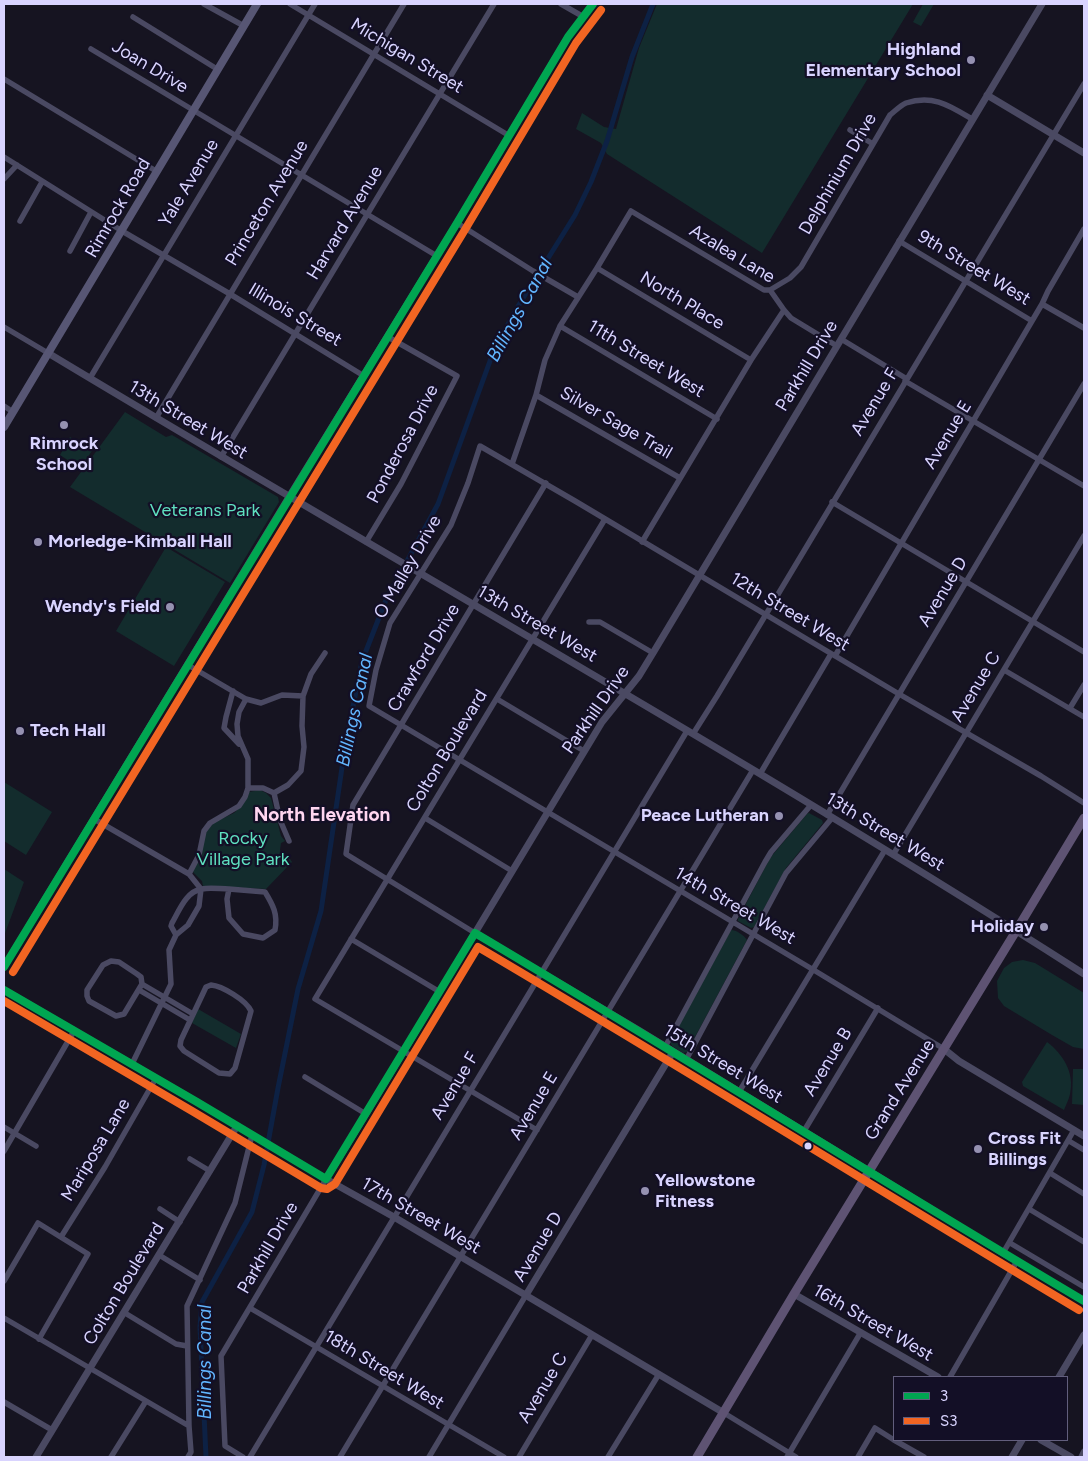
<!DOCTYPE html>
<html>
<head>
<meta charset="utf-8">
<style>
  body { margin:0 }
  #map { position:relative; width:1088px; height:1461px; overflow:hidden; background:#161421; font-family:Figtree,sans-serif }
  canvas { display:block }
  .frame { position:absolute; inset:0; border:5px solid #d9d4ff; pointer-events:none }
  .legend { position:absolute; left:893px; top:1376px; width:175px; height:65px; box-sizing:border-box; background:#130f26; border:1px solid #625e7d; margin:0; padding:6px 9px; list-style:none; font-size:15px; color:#d9d4ff }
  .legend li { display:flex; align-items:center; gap:10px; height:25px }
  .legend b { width:25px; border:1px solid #625e7d }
</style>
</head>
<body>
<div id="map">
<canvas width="1088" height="1461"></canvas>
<div class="frame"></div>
<ul class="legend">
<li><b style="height:6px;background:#00a651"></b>3</li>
<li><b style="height:6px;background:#f26522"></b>S3</li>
</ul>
</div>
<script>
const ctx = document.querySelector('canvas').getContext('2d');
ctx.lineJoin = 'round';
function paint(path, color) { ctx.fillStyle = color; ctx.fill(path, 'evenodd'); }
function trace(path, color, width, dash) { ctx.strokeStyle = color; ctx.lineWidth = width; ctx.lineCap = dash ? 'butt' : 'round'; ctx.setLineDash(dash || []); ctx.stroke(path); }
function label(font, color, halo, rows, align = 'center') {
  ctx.font = font + ' Figtree,sans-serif'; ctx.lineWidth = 4.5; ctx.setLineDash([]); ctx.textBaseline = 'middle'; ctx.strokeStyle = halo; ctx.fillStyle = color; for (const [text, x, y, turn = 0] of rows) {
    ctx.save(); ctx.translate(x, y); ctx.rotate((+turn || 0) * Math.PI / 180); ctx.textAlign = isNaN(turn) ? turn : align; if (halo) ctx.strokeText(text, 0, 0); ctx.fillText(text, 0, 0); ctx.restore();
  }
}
paint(new Path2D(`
  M657,4H913L762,253L607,154L601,143L576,129L582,113L604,127L616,129L639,48Z
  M923,4H934L921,26L913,22Z
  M125,412L166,437L172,435L278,497L279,502L230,583L70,487Z
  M70,437L92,451L80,468L60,455Z
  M166,547L225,582L174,666L116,631Z
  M4,782L52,812L26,855L4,841Z
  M260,790L266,793L271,798L281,836L285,841L281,843L280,850L282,854L288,856L292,862L266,889L203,886L202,881L193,872L205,834L213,823L234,813L241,806L249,792Z
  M809,813L822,820L823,823L786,868L754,927L751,928L738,921V919L770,858L807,814Z
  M4,869L24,882L4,936Z
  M731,930C736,930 744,935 747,940L687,1052L683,1053L672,1046L670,1042Z
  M1023,960L1035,963L1084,993V1049L1073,1047L1052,1035L1004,1006L998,998L997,981L1004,968L1012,962Z
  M198,1009L241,1034L236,1048L192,1023Z
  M1047,1042C1063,1054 1075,1073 1070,1094C1069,1099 1066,1105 1064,1110L1023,1086L1022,1082Z
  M1073,1069H1084V1105L1072,1104Z`), '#132c2d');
trace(new Path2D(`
  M4,188L5,185`), '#0d2144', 1);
trace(new Path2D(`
  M206,1457L200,1327L202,1302L252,1212L264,1165L278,1088L298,989L321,911L345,747L362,661L386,600L438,504L494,350L517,308L575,215L591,182L607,141L632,57L653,4`), '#0d2144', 5);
trace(new Path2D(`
  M204,4L244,26
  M290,4L508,135
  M561,4L582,16
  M133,17L217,69
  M91,49L437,256
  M4,79L156,171
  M850,130L873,144
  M4,157L122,231L230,294L364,376
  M4,179L17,165
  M20,221L42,182
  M457,223L533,271L578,297
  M899,241L1032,321
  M70,251L91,212
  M597,268L751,360
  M770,290L790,278L801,267L890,115C895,111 901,105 906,103C933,94 950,106 972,119
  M1042,304L1084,328
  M560,326L717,419
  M4,327L48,353
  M841,339L907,379
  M90,378L315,4
  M905,381L1084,486
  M536,395L680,478
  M4,406L13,412
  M156,418C239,280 321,142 404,4
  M221,457L494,4
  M512,464L536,395L545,360L560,326L597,268L631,211L764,290H770L784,310L791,318L837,346
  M832,502L1084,652
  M366,542L401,484L457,376L388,337
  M642,542L751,360L784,310
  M589,622H600L653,653
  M835,656L1042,304L1048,291L1084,229
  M188,665L246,699L261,703L282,695L303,696
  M1004,670L1084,717
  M233,691L226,717L224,728L239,744
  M497,699L584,751
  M1070,708L1084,685
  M693,734L717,696L1084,84
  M760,774L831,654
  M248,788H263L274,793L280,820L289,841
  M274,793L288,785L301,771L304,747L302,726L303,696L311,674L325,653
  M827,815L1084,384
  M425,818L512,871
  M94,819L189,874L201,889L199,906L188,925L176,935L169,950L171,984L132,1064
  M893,855L1084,536
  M189,874L199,855L204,831L210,823L239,806L245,797L248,788V759L238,736L237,724L239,712L246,699
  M229,889L265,892C273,905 278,914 275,930L263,938L243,934L229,918L227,899Z
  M475,933L346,854L353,805L546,483
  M176,935L171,926L172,923C179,911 186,891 202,889C210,887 220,889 229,889
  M351,939L440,992
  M111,961L119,962L137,974L141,977L142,984L124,1014L116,1016L89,1001L87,996V990L103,965Z
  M142,984L193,1014
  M211,985C222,986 246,1000 251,1011L235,1068L230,1074L219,1073L184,1051L180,1046L181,1040L206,987Z
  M139,990L190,1020
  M665,1047L765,862L771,852L811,805
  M944,1049L812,969L369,706L376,670L390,623L451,525L468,483L480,446L575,501L899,694L1041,776L1084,803
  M686,1060L786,873L832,818
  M305,1077L366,1114
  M739,1092L885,850
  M4,1127L36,1146
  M537,1130L315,999L605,519
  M804,1131L878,1008
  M1069,1141L1084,1150
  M4,1151L74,1031
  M190,1159L210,1171
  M1050,1173L1084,1194
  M160,1209L180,1222
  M1029,1209L1084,1242
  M61,1237L105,1167L156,1078
  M1010,1243L1084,1287
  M1003,1253L1074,1130
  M159,1255L200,1280
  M4,1281L38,1223L88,1254L39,1339
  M250,1308L504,1457
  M125,1313L176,1344L187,1346
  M4,1318L189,1426
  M950,1377L1017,1261
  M4,1402L52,1430
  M724,1413L796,1457
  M894,1440L924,1457
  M111,1457L146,1401
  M188,1457L191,1452L189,1426L187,1306L235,1203L252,1135
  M243,1457L225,1446L221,1356L326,1179
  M250,1457L687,731
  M340,1457L753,770
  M429,1457L526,1295
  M519,1457L592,1335
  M608,1457L659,1374
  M787,1457L861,1332
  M858,1457L875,1428L894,1440
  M1081,1457L1084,1451`), '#4a4962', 5.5);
trace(new Path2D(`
  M987,95L1084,153
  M48,353C393,561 745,757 1084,974
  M475,933L640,1031L1003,1253L1084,1301
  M4,967L289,497L457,223L568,37L593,4
  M4,990L197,1102L326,1179L394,1217L724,1413
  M944,1049L959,1061L1084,1136
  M326,1179L366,1114L602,722L639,676L653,653L1042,4
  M794,1294L938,1377
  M526,1295L673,1052
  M1059,1377L1084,1335
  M1041,1440L1071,1457
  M36,1457L237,1126
  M1012,1457L1022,1440`), '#4a4962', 7);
trace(new Path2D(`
  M4,427L257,4`), '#575674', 8);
trace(new Path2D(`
  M697,1457L794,1294L1016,931L1084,818`), '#5e5373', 9);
trace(new Path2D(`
  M4,967L457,223L568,37L593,4
  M4,990L197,1102L326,1179L475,933C679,1054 880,1180 1084,1301`), '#00a651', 8);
trace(new Path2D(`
  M13,972L466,228L576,43L601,10
  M4,1001L192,1111L321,1188L327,1189L335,1184L478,947C680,1066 878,1190 1079,1310`), '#f26522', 8);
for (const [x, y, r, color] of [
  [971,60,5,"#9591b1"],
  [64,425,5,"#9591b1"],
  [38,542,5,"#9591b1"],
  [170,607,5,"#9591b1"],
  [20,731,5,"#9591b1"],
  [779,816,5,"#9591b1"],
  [1044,927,5,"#9591b1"],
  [808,1146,4.5,"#d9d4ff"],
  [978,1149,5,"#9591b1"],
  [645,1191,5,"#9591b1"]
]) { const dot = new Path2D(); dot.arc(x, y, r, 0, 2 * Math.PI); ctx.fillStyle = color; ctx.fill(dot); trace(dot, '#130f26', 2); }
label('bold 18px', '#d9d4ff', '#130f26', [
  ["Highland",961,50],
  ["Elementary School",961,71],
  ["Rimrock",64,444,"center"],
  ["School",64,465,"center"],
  ["Morledge-Kimball Hall",48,542,"left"],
  ["Wendy's Field",160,607],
  ["Tech Hall",30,731,"left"],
  ["Peace Lutheran",769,816],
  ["Holiday",1034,927],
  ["Cross Fit",988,1139,"left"],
  ["Billings",988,1160,"left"],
  ["Yellowstone",655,1181,"left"],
  ["Fitness",655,1202,"left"]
], 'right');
label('18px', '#d9d4ff', '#130f26', [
  ["Michigan Street",407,56,31],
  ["Joan Drive",150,67,31],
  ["Delphinium Drive",838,174,-60],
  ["Yale Avenue",189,183,-59],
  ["Princeton Avenue",267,203,-59],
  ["Rimrock Road",118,208,-60],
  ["Harvard Avenue",345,223,-59],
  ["Azalea Lane",732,254,31],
  ["9th Street West",974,268,31],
  ["North Place",682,301,31],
  ["Illinois Street",295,315,31],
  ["11th Street West",646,359,31],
  ["Parkhill Drive",807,366,-59],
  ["Avenue F",875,402,-59],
  ["13th Street West",188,420,31],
  ["Silver Sage Trail",616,423,30],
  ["Avenue E",948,435,-59],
  ["Ponderosa Drive",403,444,-62],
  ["O Malley Drive",408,567,-60],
  ["Avenue D",943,592,-59],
  ["12th Street West",790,612,31],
  ["13th Street West",537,624,30],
  ["Crawford Drive",424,658,-59],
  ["Avenue C",976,687,-59],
  ["Parkhill Drive",596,710,-55],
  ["Colton Boulevard",447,751,-59],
  ["13th Street West",885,832,31],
  ["14th Street West",735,906,30],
  ["Avenue B",828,1062,-59],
  ["15th Street West",723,1064,31],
  ["Avenue F",455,1086,-59],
  ["Grand Avenue",900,1090,-58],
  ["Avenue E",534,1106,-59],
  ["Mariposa Lane",96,1150,-59],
  ["17th Street West",421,1216,30],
  ["Avenue D",538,1247,-59],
  ["Parkhill Drive",268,1248,-60],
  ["Colton Boulevard",124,1284,-59],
  ["16th Street West",873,1323,30],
  ["18th Street West",384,1370,31],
  ["Avenue C",543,1388,-59]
]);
label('18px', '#5fe0c0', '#130f26', [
  ["Veterans Park",205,511],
  ["Rocky",243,839],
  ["Village Park",243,860]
]);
label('italic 19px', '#62b6ff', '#130f26', [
  ["Billings Canal",520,310,-61],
  ["Billings Canal",355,710,-78],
  ["Billings Canal",205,1362,-90]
]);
label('bold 19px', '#ffd6f0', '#130f26', [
  ["North Elevation",322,815]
]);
</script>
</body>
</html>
